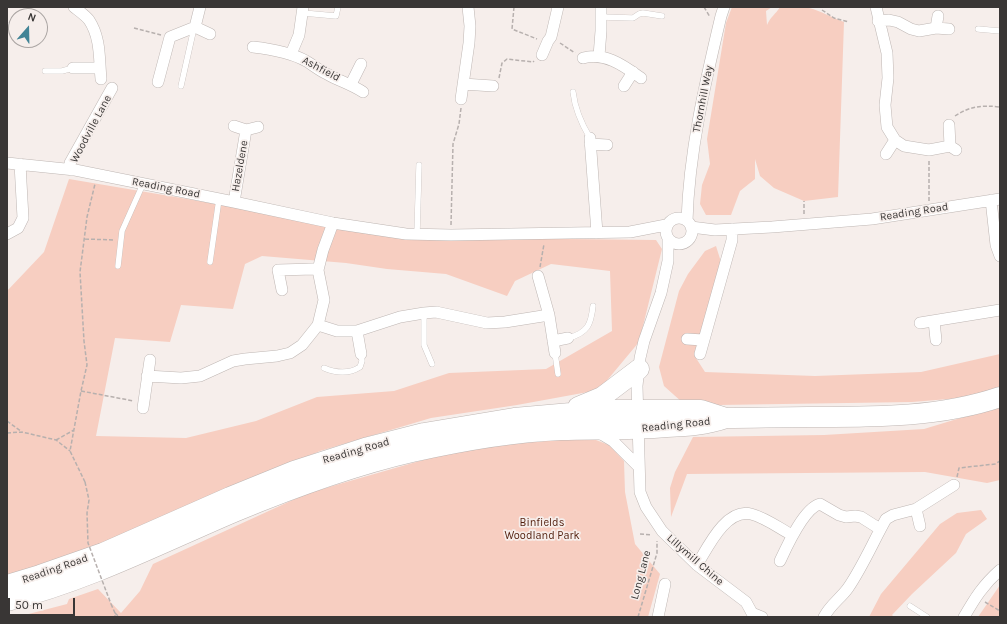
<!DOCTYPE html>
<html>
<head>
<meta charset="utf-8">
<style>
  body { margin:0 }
  #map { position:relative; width:1007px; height:624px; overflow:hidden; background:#f6eeeb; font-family:Karla,sans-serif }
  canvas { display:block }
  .frame { position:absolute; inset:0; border:8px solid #393635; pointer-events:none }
  .north { position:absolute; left:8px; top:8px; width:40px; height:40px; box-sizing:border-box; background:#f6eeeb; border:1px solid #aaa4a2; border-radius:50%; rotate:20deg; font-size:11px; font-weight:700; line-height:16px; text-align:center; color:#393635 }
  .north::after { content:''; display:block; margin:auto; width:14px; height:18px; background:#428496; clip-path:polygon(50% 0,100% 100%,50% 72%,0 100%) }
  .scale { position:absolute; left:8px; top:598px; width:67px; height:18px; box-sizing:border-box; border:2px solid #393635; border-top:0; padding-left:5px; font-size:12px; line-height:14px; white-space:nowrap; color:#393635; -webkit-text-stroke:3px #f6eeeb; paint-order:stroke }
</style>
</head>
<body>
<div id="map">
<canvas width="1007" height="624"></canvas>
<div class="frame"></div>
<div class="north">N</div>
<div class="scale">50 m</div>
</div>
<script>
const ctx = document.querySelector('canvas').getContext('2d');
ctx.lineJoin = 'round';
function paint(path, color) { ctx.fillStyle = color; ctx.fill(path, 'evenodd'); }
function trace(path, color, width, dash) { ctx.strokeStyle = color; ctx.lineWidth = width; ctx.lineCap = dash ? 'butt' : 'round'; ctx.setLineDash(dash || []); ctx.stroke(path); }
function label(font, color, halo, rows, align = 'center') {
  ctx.font = font + ' Karla,sans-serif'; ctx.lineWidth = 3.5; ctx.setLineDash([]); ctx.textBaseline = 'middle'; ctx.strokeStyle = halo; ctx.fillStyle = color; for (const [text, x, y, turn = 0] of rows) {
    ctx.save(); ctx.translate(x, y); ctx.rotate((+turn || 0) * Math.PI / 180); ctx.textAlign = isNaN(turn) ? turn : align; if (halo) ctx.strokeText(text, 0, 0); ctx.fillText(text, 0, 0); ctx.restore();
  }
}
paint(new Path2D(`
  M732,7H772L766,11L767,25C771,16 775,15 780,7C789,7 800,5 809,8C822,11 832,18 844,22L838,197L804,201L774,188L760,176L755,159V179L740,191L731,215H706L700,204L702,185L710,164L707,139L726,23Z
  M69,179L205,202L391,237L656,240L662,249L639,342L599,390L517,405L431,418L320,451L97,552L7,579V291L44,252ZM262,256L346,263L387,269L446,274L507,296L515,281L551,264L610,271L612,331L546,369L449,373L394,391L317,397L256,421L186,438L96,436L115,338L170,342L181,305L233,309L245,264Z
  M716,246L721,262L694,355L705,372L815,376L921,372L1000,354V389L973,397L912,402L718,405L683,403L664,386L659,367L679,291L688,274L705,251Z
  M1000,406V480L987,483L925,472L687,474L671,517L670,488L675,472L693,437L824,435L924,429Z
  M588,437L609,445L624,461L625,492L635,544L660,574L648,617H17L67,604L69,599L98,589L121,613L140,591L153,564L308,493L465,448Z
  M981,510L987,519L966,534L956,553L912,594L892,615L894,617H869L881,594L940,524L957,513Z
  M1000,585V617H978Z`), '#f7cec1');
const lane = new Path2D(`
  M303,13L336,16L338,7
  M601,17L633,18L639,14L643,13L662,16
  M7,26L16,25
  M978,29L1000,31
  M45,71H62L73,68
  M181,86L194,28
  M573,92C575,109 581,123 590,138
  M417,234L419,165
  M210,262L219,199
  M118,266L122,231L143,184
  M424,313V345L432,364
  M568,338C588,333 591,324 593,306
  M555,353L558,374
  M324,368C336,373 349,374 360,367L362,361L361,354
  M910,606L927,617`);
const street = new Path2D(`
  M74,7C79,11 85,15 89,20C101,38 99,59 101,79
  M876,7L887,53L888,78L885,105L887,127L895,140L904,146L929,150L950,146
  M878,21L889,20L898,22L911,29L919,31L936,28L949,29
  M195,27L200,7
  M936,28L938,16
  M253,47C271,49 290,52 306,61C313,65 320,71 327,74C339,81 351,84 363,92
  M291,54L299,35L303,7
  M542,55L548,41L551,37L558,7
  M599,56L601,31V7
  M583,58C606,52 624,66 641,78
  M73,68H100
  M158,82L170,37L195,27L210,34
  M351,84L361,64
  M463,84L493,86
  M624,86L633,72
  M461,99L469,43L470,26L468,7
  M949,125L950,146L956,150
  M234,126L246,130L258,127
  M590,138L597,233
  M590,144L607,145
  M886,154L895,140
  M7,163L75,170L234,202L333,223L406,234L451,235L630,232L666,225
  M71,170L70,163L112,88
  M991,200L996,245L1000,256
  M234,202L246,130
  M666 231a13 13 0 1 1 26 0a13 13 0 1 1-26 0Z
  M687,221C689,152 705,83 721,16L724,7
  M691,227L715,230L772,227L872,219L1000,199
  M7,234L18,228L23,218L20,164
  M668,240V261L661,293L644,341L640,358L637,386L640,492L646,507L662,531L697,565L746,602L752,613L762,617
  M538,276L549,315L555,353
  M282,290L278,270L314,269L318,270
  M934,321L936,340
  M920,323L1000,310
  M318,325L337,331H357L400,317L424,313L436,312L487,323L505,322L549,315
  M357,331L361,354
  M687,339L703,340
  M553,341L568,338
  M700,354L732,240V229
  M147,376L181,378L200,376L233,361L245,359L277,356L290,353L302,345L318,325L324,300L318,270L323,250L333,223
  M143,408L150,360
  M598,432L613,441L639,467
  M916,509L920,526
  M780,561C787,546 804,508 820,504L839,515L846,517L855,516L861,517L880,529
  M697,565C708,547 726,508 751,514C766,518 779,528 792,535
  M658,617L665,584
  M824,617C830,605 841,598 848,588C863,566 873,542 886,519L893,515L916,509L954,485
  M964,617C975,598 983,585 1000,570`);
const highway = new Path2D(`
  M578,407L602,397L639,369
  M7,585L40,575L103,553L230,497L294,471L365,448L424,433L514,418L605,410H701L726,418
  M7,601C87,581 159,544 234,512C292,488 351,466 412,452C461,441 511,432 561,430C596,429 631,430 667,427C687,426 706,425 726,418C753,418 780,417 808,417C872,417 938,418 1000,397`);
trace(lane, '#beb6b3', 6);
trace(street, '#beb6b3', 12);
trace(highway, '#beb6b3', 21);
trace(new Path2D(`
  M514,7L512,29L537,39
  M704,7L710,17
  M822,10L834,18L849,22
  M134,28L161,35
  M560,43L575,53
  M499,78L502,63L507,59L533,62L534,61
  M955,116C970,106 982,105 1000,107
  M929,201V159
  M804,214V201
  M451,225L453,144L459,124L461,108
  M85,239L115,240
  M540,267L544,244
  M81,391L134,401
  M7,421L22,432
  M7,433L22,432L56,440L70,451
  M56,440L74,430
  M957,477L959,468L995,464L1000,461
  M85,482L70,451L81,391L87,365L84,341L80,272L87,217L95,184
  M640,534L652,535
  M985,602L1000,611
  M111,604L115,613V617
  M115,613L119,617
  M638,617L657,553V541`), '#b7b0ae', 1.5, [4, 2]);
trace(lane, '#fff', 5.5);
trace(street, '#fff', 11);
trace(highway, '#fff', 20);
trace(new Path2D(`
  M85,482L89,500L87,513L88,543L111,604`), '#b7b0ae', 1.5, [4, 2]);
label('11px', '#393635', '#f6eeeb', [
  ["Ashfield",321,69,28],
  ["Thornhill Way",703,99,-79],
  ["Woodville Lane",91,129,-62],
  ["Hazeldene",240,166,-80],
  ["Reading Road",166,188,11],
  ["Reading Road",914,212,-9],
  ["Reading Road",676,425,-6],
  ["Reading Road",356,451,-16],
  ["Lillymill Chine",695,560,41],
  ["Reading Road",55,569,-19],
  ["Long Lane",641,575,-75]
]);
label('11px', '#511d0b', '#f6eeeb', [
  ["Binfields",542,523],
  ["Woodland Park",542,536]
]);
</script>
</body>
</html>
